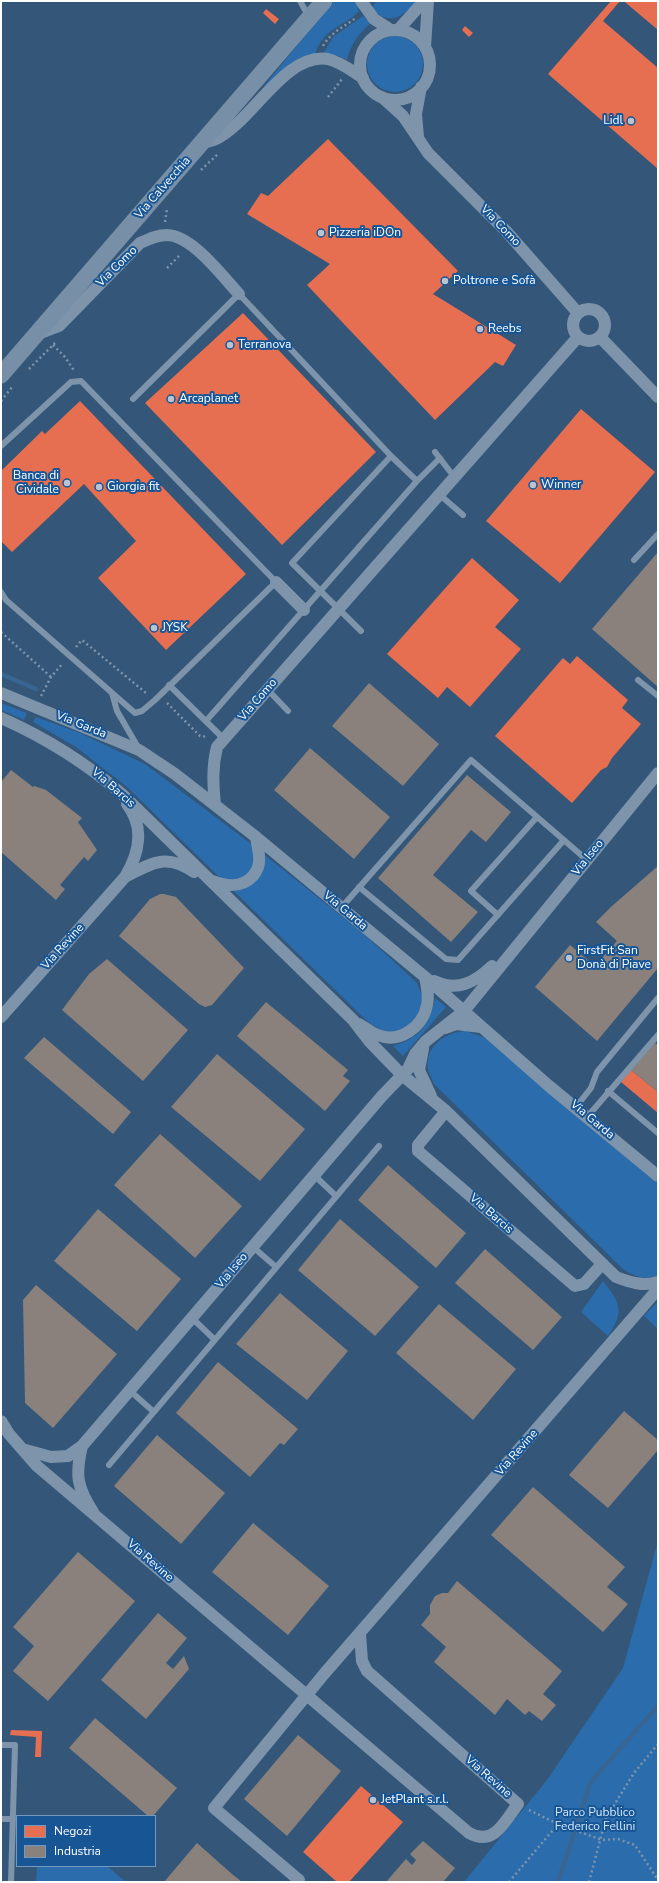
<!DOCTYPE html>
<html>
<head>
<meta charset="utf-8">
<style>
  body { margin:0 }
  #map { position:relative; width:659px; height:1883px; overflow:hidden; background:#345678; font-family:"Nunito Sans",sans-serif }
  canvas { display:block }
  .frame { position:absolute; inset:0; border:2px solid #fff; pointer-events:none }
  .legend { position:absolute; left:16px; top:1815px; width:140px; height:52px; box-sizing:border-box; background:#175595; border:1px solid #7499bf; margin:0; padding:5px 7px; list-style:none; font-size:12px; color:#fff }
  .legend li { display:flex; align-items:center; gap:8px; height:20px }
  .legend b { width:20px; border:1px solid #7499bf }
</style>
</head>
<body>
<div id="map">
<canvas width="659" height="1883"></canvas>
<div class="frame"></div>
<ul class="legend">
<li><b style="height:11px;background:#e76f51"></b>Negozi</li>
<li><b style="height:11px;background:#8a817c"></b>Industria</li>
</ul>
</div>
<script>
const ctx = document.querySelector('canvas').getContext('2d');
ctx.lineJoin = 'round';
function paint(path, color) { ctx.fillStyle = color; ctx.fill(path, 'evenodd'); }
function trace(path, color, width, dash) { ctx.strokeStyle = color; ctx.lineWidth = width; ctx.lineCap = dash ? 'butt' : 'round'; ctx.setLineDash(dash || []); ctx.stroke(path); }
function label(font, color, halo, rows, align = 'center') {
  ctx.font = font + ' "Nunito Sans",sans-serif'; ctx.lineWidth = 4; ctx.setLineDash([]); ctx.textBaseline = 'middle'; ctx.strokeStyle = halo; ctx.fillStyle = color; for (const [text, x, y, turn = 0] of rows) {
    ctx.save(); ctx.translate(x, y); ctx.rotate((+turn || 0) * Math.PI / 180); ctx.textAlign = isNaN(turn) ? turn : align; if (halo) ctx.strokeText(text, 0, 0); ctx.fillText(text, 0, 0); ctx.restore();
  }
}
paint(new Path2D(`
  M334,1H355L359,11C342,29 325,26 315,54C286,57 284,77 263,87Z
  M377,1H417C402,17 390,27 371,8Z
  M363,16L371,23C358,34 351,44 347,60L339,56L323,54L333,37Z
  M367 64a28 28 0 1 1 56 0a28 28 0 1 1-56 0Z
  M1,703L27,713L24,720L1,710Z
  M36,717L80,733L145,764L246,840L365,935L417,983L422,996L421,1007L416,1017L406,1027L393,1033L381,1030L368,1022L126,786L76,747L33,722Z
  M435,998L446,1007L403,1056L393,1046C419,1038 430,1025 435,998Z
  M465,1031L484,1037L658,1184V1275C645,1281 634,1276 623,1269L434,1084C432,1079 429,1074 428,1069C425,1046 444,1033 465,1031Z
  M603,1281C620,1302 625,1312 608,1336L581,1312Z
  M658,1301V1329L644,1316Z
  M658,1541V1882H464L547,1780L623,1668Z
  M37,1866H107L126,1882H36Z`), '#2b6cac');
paint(new Path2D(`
  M611,1H620L603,21L658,68V169L548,74Z
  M624,1H658V30L626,3Z
  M266,9L279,19L275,24L263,13Z
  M465,26L473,33L469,37L462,30Z
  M328,139L458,271L433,294L516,345L503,366L495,362L435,420L307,285L330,264L247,214L261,193L268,196Z
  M243,313L376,452L282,545L145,403Z
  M80,401L246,574L166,650L98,578L136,541L84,484L12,552L1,541V471L42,431L45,434Z
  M581,409L655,472L560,583L486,521Z
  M472,558L519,600L495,627L521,649L470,707L447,687L438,698L387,654Z
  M577,656L628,700L622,708L641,724L612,758L607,767L601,770L572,803L495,736L563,658L570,664Z
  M631,1070L658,1092V1113L621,1082Z
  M11,1730L42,1731L41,1757H35L36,1737L10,1735Z
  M361,1786L403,1822L349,1882H337L303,1852Z`), '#e76f51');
paint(new Path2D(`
  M658,552V687L592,629Z
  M369,683L439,744L403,786L332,726Z
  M310,748L390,817L354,859L274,790Z
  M11,770L33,787L34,786L46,790L82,818L78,822L97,850L88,861L84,857L60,885L65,889L56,900L1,852V782Z
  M467,775L511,812L486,842L471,830L433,875L478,912L451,942L378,878Z
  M658,866V968L597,1041L535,987L570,945L595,966L617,941L596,922L612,906Z
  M160,894H164L176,897L244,968L212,1005L205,1007L199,1004L119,936L150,899Z
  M107,959L188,1030L143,1081L62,1010L89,974Z
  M266,1002L348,1070L343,1076L350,1081L325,1111L237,1036Z
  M44,1037L131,1112L113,1134L24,1058Z
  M655,1043L658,1045V1092L631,1070Z
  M217,1054L305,1129L260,1181L171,1107Z
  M160,1134L242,1206L195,1258L114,1185Z
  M388,1165L466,1233L436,1268L358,1200Z
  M98,1209L181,1279L137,1331L54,1261Z
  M340,1219L419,1287L375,1336L298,1270Z
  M485,1249L562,1317L533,1350L455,1283Z
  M36,1285L117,1354L53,1428L25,1403L23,1300Z
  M280,1293L348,1351L307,1400L236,1344Z
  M439,1304L516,1369L473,1420L396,1353Z
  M218,1362L298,1429L284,1445L280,1443L250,1477L176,1413Z
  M624,1411L658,1440V1450L608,1508L569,1475Z
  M157,1435L225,1493L181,1544L114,1486Z
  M533,1487L625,1567L607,1587L628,1604L603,1632L491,1535Z
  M253,1523L329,1586L288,1635L212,1572Z
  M78,1552L135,1601L48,1701L13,1671L34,1646L13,1627Z
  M457,1581L562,1671L543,1694L556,1705L542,1721L529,1711L525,1715L507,1699L495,1715L434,1662L446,1647L421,1625L430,1614V1605L435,1596L442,1593H448Z
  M158,1613L187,1638L166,1663L173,1669L184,1656L189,1669L146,1719L101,1680Z
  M95,1718L177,1788L153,1816H148L69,1748Z
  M298,1735L341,1771L287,1836L244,1799Z
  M423,1841L455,1868L443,1882H386L406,1859L412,1865L416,1860L410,1854Z
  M197,1843L232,1874L242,1882H164Z`), '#8a817c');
trace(new Path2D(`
  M1,674L36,689
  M558,1882L590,1784L599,1772L658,1706`), '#396592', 4.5);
trace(new Path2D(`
  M323,46C331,32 344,27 357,17
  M328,97L342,79
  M201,170L218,154
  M165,222L167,209
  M167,268L181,254
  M53,345L65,357L75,372
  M29,369L55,343
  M1,401L12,387
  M1,632L51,677
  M76,647L82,640L146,693
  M41,696L51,677L63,663
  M167,703L200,736L203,737L205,736
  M529,1810L558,1824L602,1840L618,1839L635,1845L658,1880
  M509,1882L558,1824
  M589,1882L606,1818L634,1773L658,1744`), '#7d94ab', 2.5, [2, 3]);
trace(new Path2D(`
  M300,1L309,17
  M133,399L239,294L391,456L417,481
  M1,446L71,382L81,381L276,582L155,700L142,711L135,713L6,600L1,592
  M435,452L455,478
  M440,495L463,515
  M634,560L658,534
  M361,631L292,563L391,456
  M638,680L658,696
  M169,685L224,739
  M268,690L288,711
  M112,693L117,711L139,749
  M206,721L417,481L440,458
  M359,887L446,959L458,960L564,840
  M341,908L471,760L587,860
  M498,915L471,891L537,817
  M608,1091L658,1133
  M576,1107L591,1088L597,1072L658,998
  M588,1116L658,1035
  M314,1175L336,1196
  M253,1247L276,1267
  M192,1318L215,1340
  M129,1390L154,1412
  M109,1465L379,1146
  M1,1745H15L11,1882
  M1,1819H13`), '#7d94ab', 6);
trace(new Path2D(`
  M361,1L374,19L391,30
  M398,30L424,1
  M360 65a35 35 0 1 1 70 0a35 35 0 1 1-70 0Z
  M425,47L428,1
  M382,97L403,116L428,153L506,231L578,313
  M418,137L416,114L421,87
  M202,143C207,142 212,141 216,139C252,122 285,52 328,59C341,62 352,71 363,78
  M573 325a16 16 0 1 1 32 0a16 16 0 1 1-32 0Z
  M38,334L59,326L140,243C149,239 157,235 167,235C193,236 222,276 239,294
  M600,337L658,397
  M276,582L304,610
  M1,693L139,750L175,774L256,837L425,977L549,1086L658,1176
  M1,718C46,738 86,763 123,795L353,1020L370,1042L402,1075L446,1111L616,1277C629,1282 644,1287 658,1282
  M215,805C213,784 212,767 217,747L578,337
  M125,877C152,863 166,853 194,872
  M210,880C225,886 241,889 253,876C256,872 259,867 259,862C260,854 257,845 256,837
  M434,981C457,992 474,983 492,966
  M1,1017L125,877C139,854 145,827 127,804
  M359,1024C365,1027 371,1033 378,1035C399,1044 423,1027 427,1005C429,996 427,987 425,977
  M445,1028L456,1024L481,1027
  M423,1049L419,1070L431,1096
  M446,1111L418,1145V1151L575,1286L584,1284L602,1264
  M1,1421L9,1434L37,1466L469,1833C494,1847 505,1821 518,1804L367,1671L362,1661L360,1634
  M22,1449L51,1457L68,1456L82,1446
  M93,1512C77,1487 75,1475 82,1446L382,1096L408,1069L415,1054L426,1041L464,1011L658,773
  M299,1880L214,1808L324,1674L658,1289`), '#7d94ab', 12);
trace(new Path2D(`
  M1,375L324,1`), '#7890a7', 17);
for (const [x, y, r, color] of [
  [631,121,4,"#b8c4d0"],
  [321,233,4,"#b8c4d0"],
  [445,281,4,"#b8c4d0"],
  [480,329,4,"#b8c4d0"],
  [230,345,4,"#b8c4d0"],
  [171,399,4,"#b8c4d0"],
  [67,483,4,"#b8c4d0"],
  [533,485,4,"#b8c4d0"],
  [99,487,4,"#b8c4d0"],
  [154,628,4,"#b8c4d0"],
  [569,958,4,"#b8c4d0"],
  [373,1800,4,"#b8c4d0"]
]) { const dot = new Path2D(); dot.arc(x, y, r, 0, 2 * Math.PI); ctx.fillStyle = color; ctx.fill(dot); trace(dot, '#175595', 1.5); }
label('12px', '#fff', '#175595', [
  ["Lidl",623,121,"right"],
  ["Pizzeria iDOn",329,233],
  ["Poltrone e Sofà",453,281],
  ["Reebs",488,329],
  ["Terranova",238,345],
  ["Arcaplanet",179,399],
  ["Banca di",59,476,"right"],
  ["Cividale",59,490,"right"],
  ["Winner",541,485],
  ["Giorgia fit",107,487],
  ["JYSK",162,628],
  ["FirstFit San",577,951],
  ["Donà di Piave",577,965],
  ["JetPlant s.r.l.",381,1800]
], 'left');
label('12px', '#fff', '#175595', [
  ["Via Calvecchia",163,188,-49],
  ["Via Como",500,226,46],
  ["Via Como",117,267,-45],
  ["Via Como",258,700,-49],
  ["Via Garda",81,725,22],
  ["Via Barcis",113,788,41],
  ["Via Iseo",588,858,-51],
  ["Via Garda",345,911,40],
  ["Via Revine",63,947,-48],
  ["Via Garda",592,1120,40],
  ["Via Barcis",491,1214,41],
  ["Via Iseo",232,1271,-50],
  ["Via Revine",517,1453,-49],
  ["Via Revine",150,1561,41],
  ["Via Revine",488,1777,41]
]);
label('12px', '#cfe6fc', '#175595', [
  ["Parco Pubblico",595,1813],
  ["Federico Fellini",595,1827]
]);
</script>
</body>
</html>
